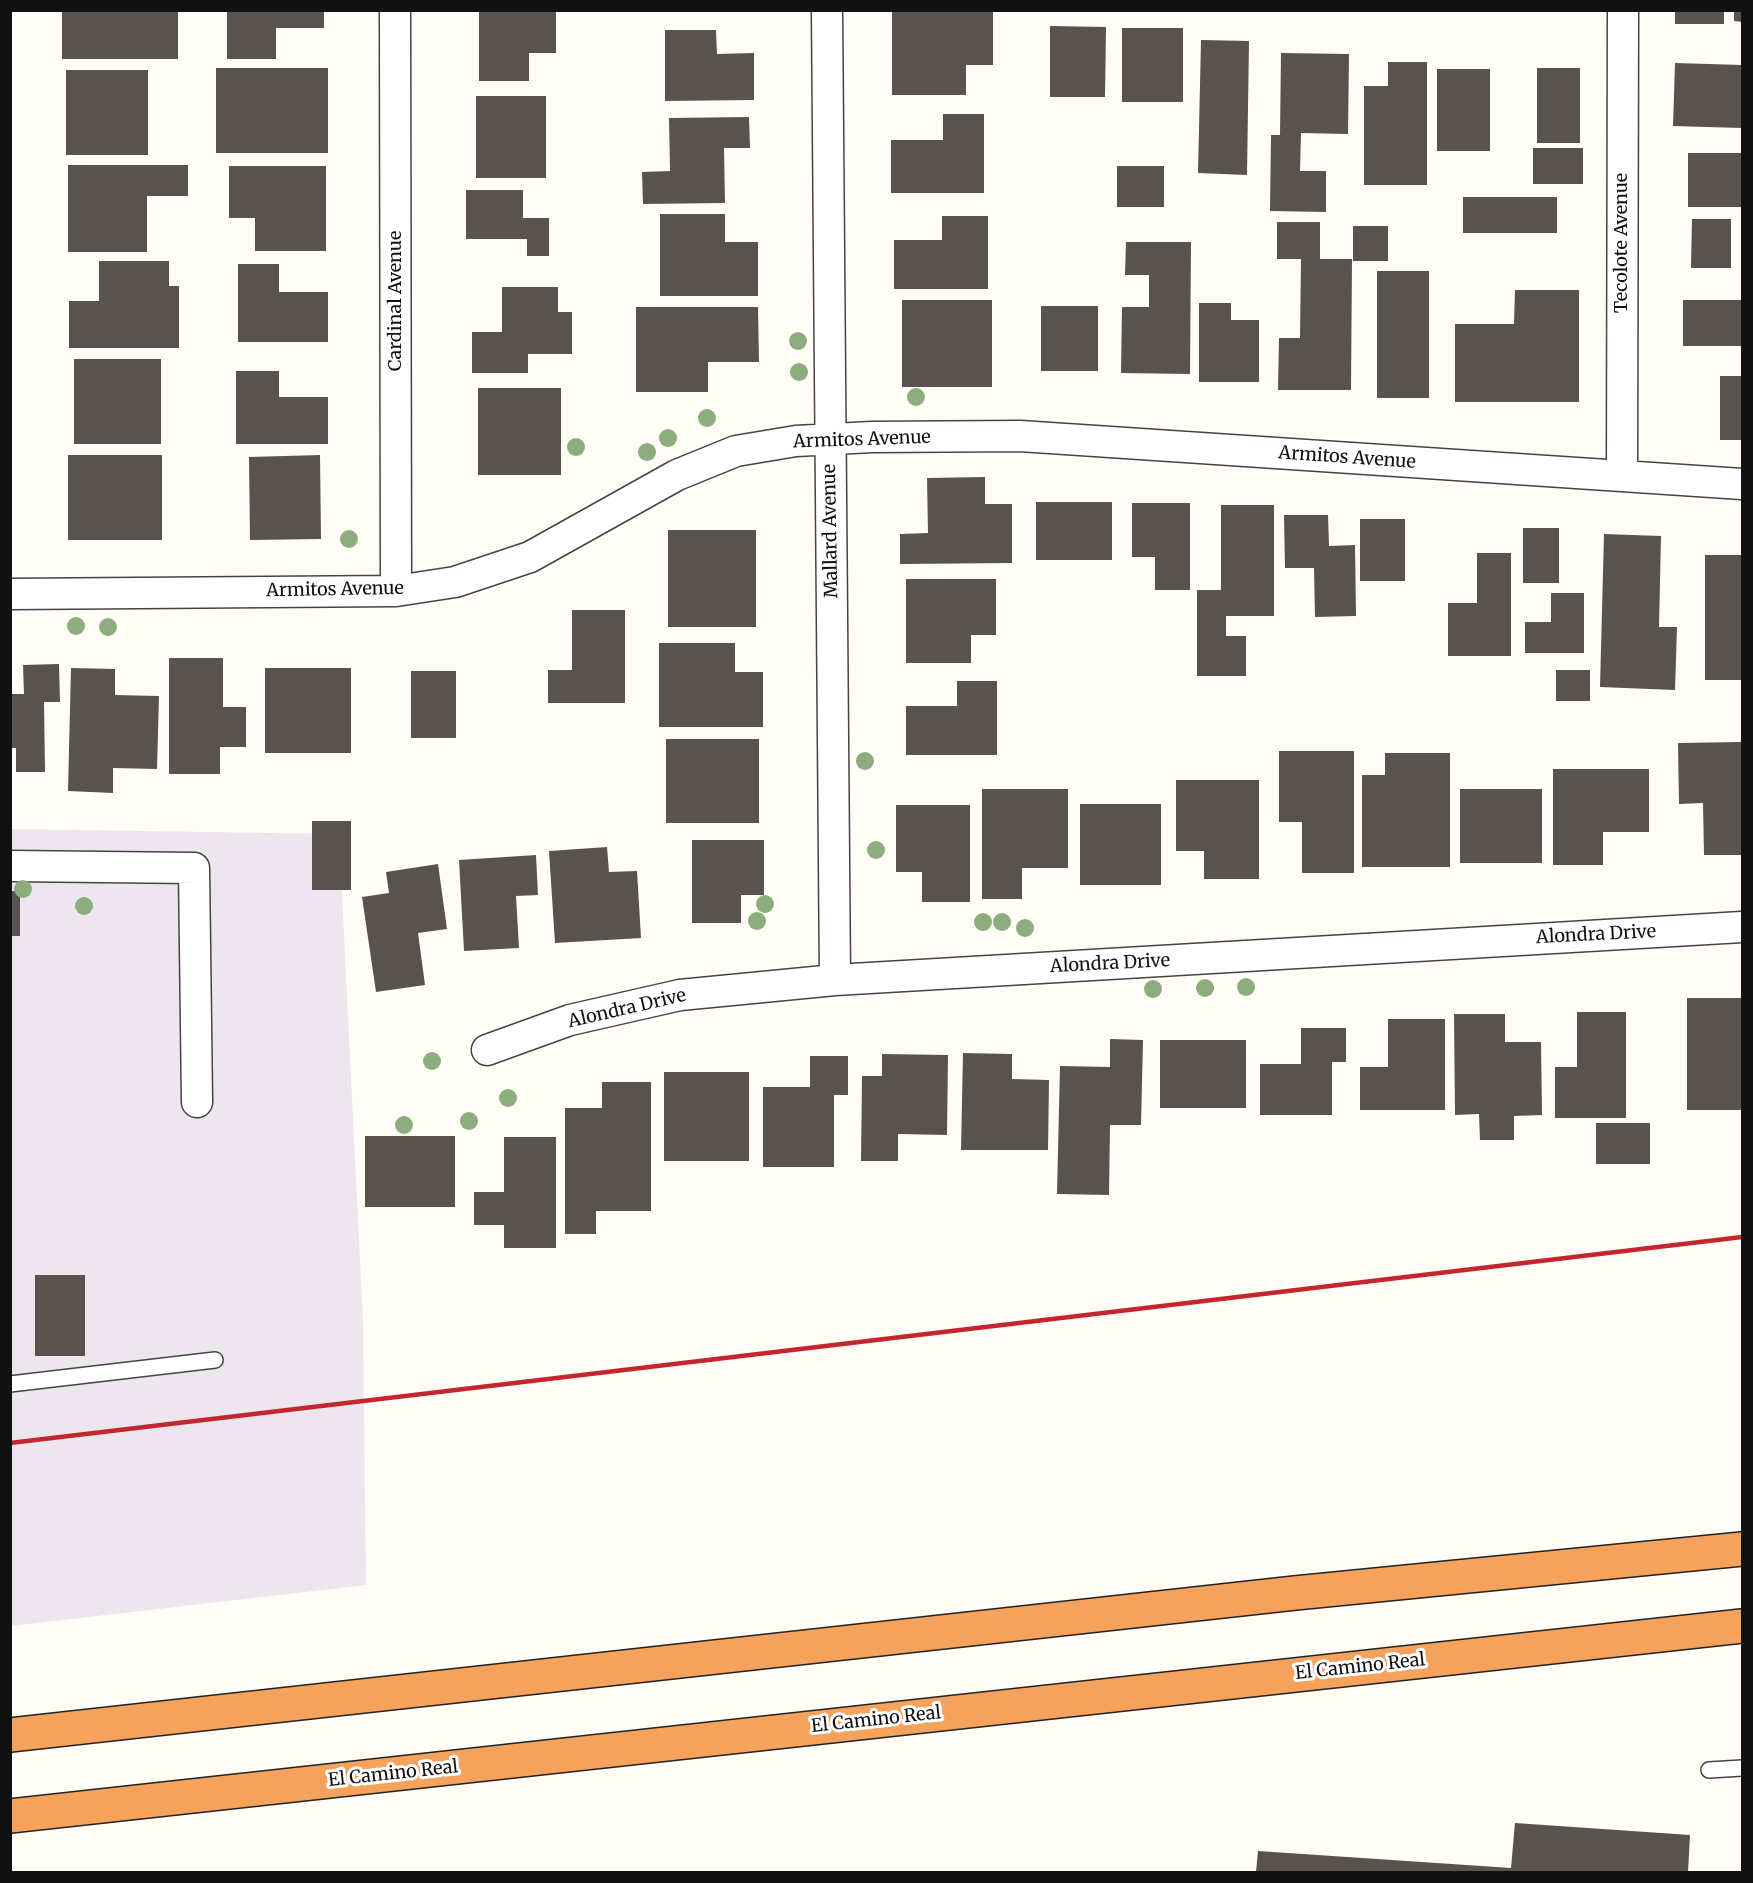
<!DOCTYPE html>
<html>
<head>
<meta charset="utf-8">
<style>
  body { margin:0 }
  #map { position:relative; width:1753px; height:1883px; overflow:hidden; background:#fffdf5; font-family:Merriweather,serif }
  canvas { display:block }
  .frame { position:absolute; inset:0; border:12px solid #111; pointer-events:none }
</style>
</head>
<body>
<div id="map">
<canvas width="1753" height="1883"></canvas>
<div class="frame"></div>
</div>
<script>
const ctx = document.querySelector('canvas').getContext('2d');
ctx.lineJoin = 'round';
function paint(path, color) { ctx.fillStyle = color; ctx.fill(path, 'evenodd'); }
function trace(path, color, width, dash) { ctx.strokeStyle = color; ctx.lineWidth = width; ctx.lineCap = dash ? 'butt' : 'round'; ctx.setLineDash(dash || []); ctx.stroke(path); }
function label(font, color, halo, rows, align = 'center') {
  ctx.font = font + ' Merriweather,serif'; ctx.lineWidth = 6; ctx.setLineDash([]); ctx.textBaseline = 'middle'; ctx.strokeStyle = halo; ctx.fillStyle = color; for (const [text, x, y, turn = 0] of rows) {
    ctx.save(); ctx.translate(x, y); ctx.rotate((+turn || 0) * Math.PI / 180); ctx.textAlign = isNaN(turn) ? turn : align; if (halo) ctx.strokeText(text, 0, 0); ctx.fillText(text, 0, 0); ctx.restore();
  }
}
paint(new Path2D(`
  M11,829L339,834L363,1320L366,1585L11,1626Z`), '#eee6ef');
paint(new Path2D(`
  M62,10H178V59H62Z
  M227,10H324V28H276V59H227Z
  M479,10H556V53H529V81H479Z
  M892,10H993V65H966V95H892Z
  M1675,10H1724V24H1675Z
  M1734,10H1742V22L1734,21Z
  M1050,26L1106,27L1105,97H1050Z
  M1122,28H1183V102H1122Z
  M665,30H716L717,54L754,53V100L665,101Z
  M1201,40L1249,41L1247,175L1198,173Z
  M1281,53L1349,54L1348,134L1301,133L1300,171H1326V212L1270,211L1271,135H1280Z
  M1388,62H1427V185H1364V86H1388Z
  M1675,63L1742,65V128L1673,126Z
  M216,68H328V153H216Z
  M1537,68H1580V143H1537Z
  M1437,69H1490V151H1437Z
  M66,70H148V155H66Z
  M476,96H546V178H476Z
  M943,114H984V193H891V140H943Z
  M749,117L750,148H724L725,203L643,204L642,172L670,171L669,118Z
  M1533,148H1583V184H1533Z
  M1688,153H1742V207H1688Z
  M68,165H188V196H147V252H68Z
  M229,166H326V251H255V218H229Z
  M1117,166H1164V207H1117Z
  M466,190H523V218H549V256H527V239H466Z
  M1463,197H1557V233H1463Z
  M660,214H725V242H758V296H660Z
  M942,216H988V289H894V240H942Z
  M1692,219H1731V268H1691Z
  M1277,222H1320V259H1352L1351,390H1278L1279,338H1300L1301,259H1277Z
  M1353,226H1388V261H1353Z
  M1126,242H1191L1190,374L1121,373L1122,307H1149V275H1125Z
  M99,261H169V286H179V348H69V301H99Z
  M238,264H279V292H328V342H238Z
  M1377,271H1429V398H1377Z
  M502,287H558V312H572V354H528V373H472V332H502Z
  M1515,290H1579V402H1455V324H1514Z
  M902,300H992V387H902Z
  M1683,300H1742V346H1683Z
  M1199,303H1231V320H1259V382H1199Z
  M1041,306H1098V371H1041Z
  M636,307H758L759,362H708V392H636Z
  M74,359H161V444H74Z
  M236,371H279V397H328V444H236Z
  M1720,376H1742V440H1720Z
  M478,388H561V475H478Z
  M68,455H162V540H68Z
  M320,455L321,539L250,540L249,457Z
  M985,477V504H1012V563L900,564V534L928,533L927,478Z
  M1036,502H1112V560H1036Z
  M1132,503H1190V590H1155V557H1132Z
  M1221,505H1274V616H1226V636H1246V676H1197V590H1221Z
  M1284,515H1328L1329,546L1355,545L1356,616L1315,617L1314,568H1285Z
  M1360,519H1405V581H1360Z
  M1523,528H1559V583H1523Z
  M668,530H756V627H668Z
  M1604,534L1661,536L1659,627H1677L1675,690L1600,687Z
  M1477,553H1511V656H1448V603H1477Z
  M1705,555H1742V680H1705Z
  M906,579H996V635H971V663H906Z
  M1551,593H1584V653H1525V622H1551Z
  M572,610H625V703H548V670H572Z
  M659,643H735V672H763V727H659Z
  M169,658H223V707H246V747H220V774H169Z
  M59,664L60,702H44L45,772H16V748H10V694H24L23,665Z
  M71,668L115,669V695L159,696L157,769L113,768V793L68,791Z
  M265,668H351V753H265Z
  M1556,670H1590V701H1556Z
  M411,671H456V738H411Z
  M957,681H997V755H906V706H957Z
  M666,739H759V823H666Z
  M1742,742V855H1704L1703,803L1679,804L1678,743Z
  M1279,751H1354V873H1302V822H1279Z
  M1385,753H1450V867H1362V775H1385Z
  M1553,769H1649V832H1603V865H1553Z
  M1176,780H1259V879H1204V851H1176Z
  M982,789H1068V868H1022V899H982Z
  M1460,789H1542V863H1460Z
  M1080,804H1161V885H1080Z
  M896,805H970V902H922V872H896Z
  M312,821H351V890H312Z
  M692,840H764V895H741V923H692Z
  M607,847L609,872L637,871L641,938L555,943L549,851Z
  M536,855L538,895L516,896L519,948L464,951L459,860Z
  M438,864L447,929L418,933L425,985L376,992L362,897L389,893L386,872Z
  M10,891H20V936H10Z
  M1687,998H1741V1110H1687Z
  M1577,1012H1626V1118H1555V1067H1577Z
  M1454,1014H1505V1042H1541L1542,1115L1514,1116V1140H1480L1479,1114L1455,1115Z
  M1388,1019H1445V1110H1360V1067H1388Z
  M1301,1028H1346V1062H1332V1115H1260V1064H1301Z
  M1110,1039L1143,1040L1141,1125H1110L1109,1195L1057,1194L1060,1066L1110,1067Z
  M1160,1040H1246V1108H1160Z
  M963,1053L1012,1054V1079L1049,1080L1048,1150H961Z
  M882,1054L948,1055L947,1135L898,1134V1161H861L862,1076H882Z
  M810,1056H848V1095H834V1167H763V1087H810Z
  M664,1072H749V1161H664Z
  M602,1082H651V1211H596V1234H565V1108H602Z
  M1596,1123H1650V1164H1596Z
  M365,1136H455V1207H365Z
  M504,1137H556V1248H504V1225H474V1192H504Z
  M35,1275H85V1356H35Z
  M1515,1823L1690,1835L1688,1872H1256L1258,1851L1511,1868Z`), '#5a524d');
const lane = new Path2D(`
  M10,1384L215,1360
  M1709,1770L1742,1768`);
const street = new Path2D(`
  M395,10L396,591
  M827,10L835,980
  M1622,476L1623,10
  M10,594L396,591L455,582L530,557L677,475L736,451L796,441L872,437L1020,436L1742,484
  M10,866L194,868L197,1102
  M487,1050L570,1020L680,995L835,980L1742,927`);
const highway = new Path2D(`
  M10,1735L1295,1593L1742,1549
  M10,1816L1742,1626`);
trace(lane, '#444', 18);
trace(street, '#444', 33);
trace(highway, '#222', 36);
trace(lane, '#fff', 15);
trace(street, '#fff', 30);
trace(highway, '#f5a25d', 33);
trace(new Path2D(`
  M10,1443L1742,1237`), '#c4262e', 4.5);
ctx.fillStyle = '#8dad7f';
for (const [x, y] of [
  [798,341],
  [799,372],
  [916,397],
  [707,418],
  [668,438],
  [576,447],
  [647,452],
  [349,539],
  [76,626],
  [108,627],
  [865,761],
  [876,850],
  [23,889],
  [765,904],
  [84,906],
  [757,921],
  [983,922],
  [1002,922],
  [1025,928],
  [1246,987],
  [1205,988],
  [1153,989],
  [432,1061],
  [508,1098],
  [469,1121],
  [404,1125]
]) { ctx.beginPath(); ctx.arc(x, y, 9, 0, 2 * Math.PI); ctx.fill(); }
label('18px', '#111', '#fff', [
  ["Tecolote Avenue",1622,243,-90],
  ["Cardinal Avenue",396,301,-90],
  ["Armitos Avenue",862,440,-2],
  ["Armitos Avenue",1347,458,4],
  ["Mallard Avenue",831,531,-91],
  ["Armitos Avenue",335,590,-1],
  ["Alondra Drive",1596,935,-3],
  ["Alondra Drive",1110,964,-3],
  ["Alondra Drive",627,1009,-13],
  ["El Camino Real",1360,1667,-6],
  ["El Camino Real",876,1720,-6],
  ["El Camino Real",393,1774,-6]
]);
</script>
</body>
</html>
